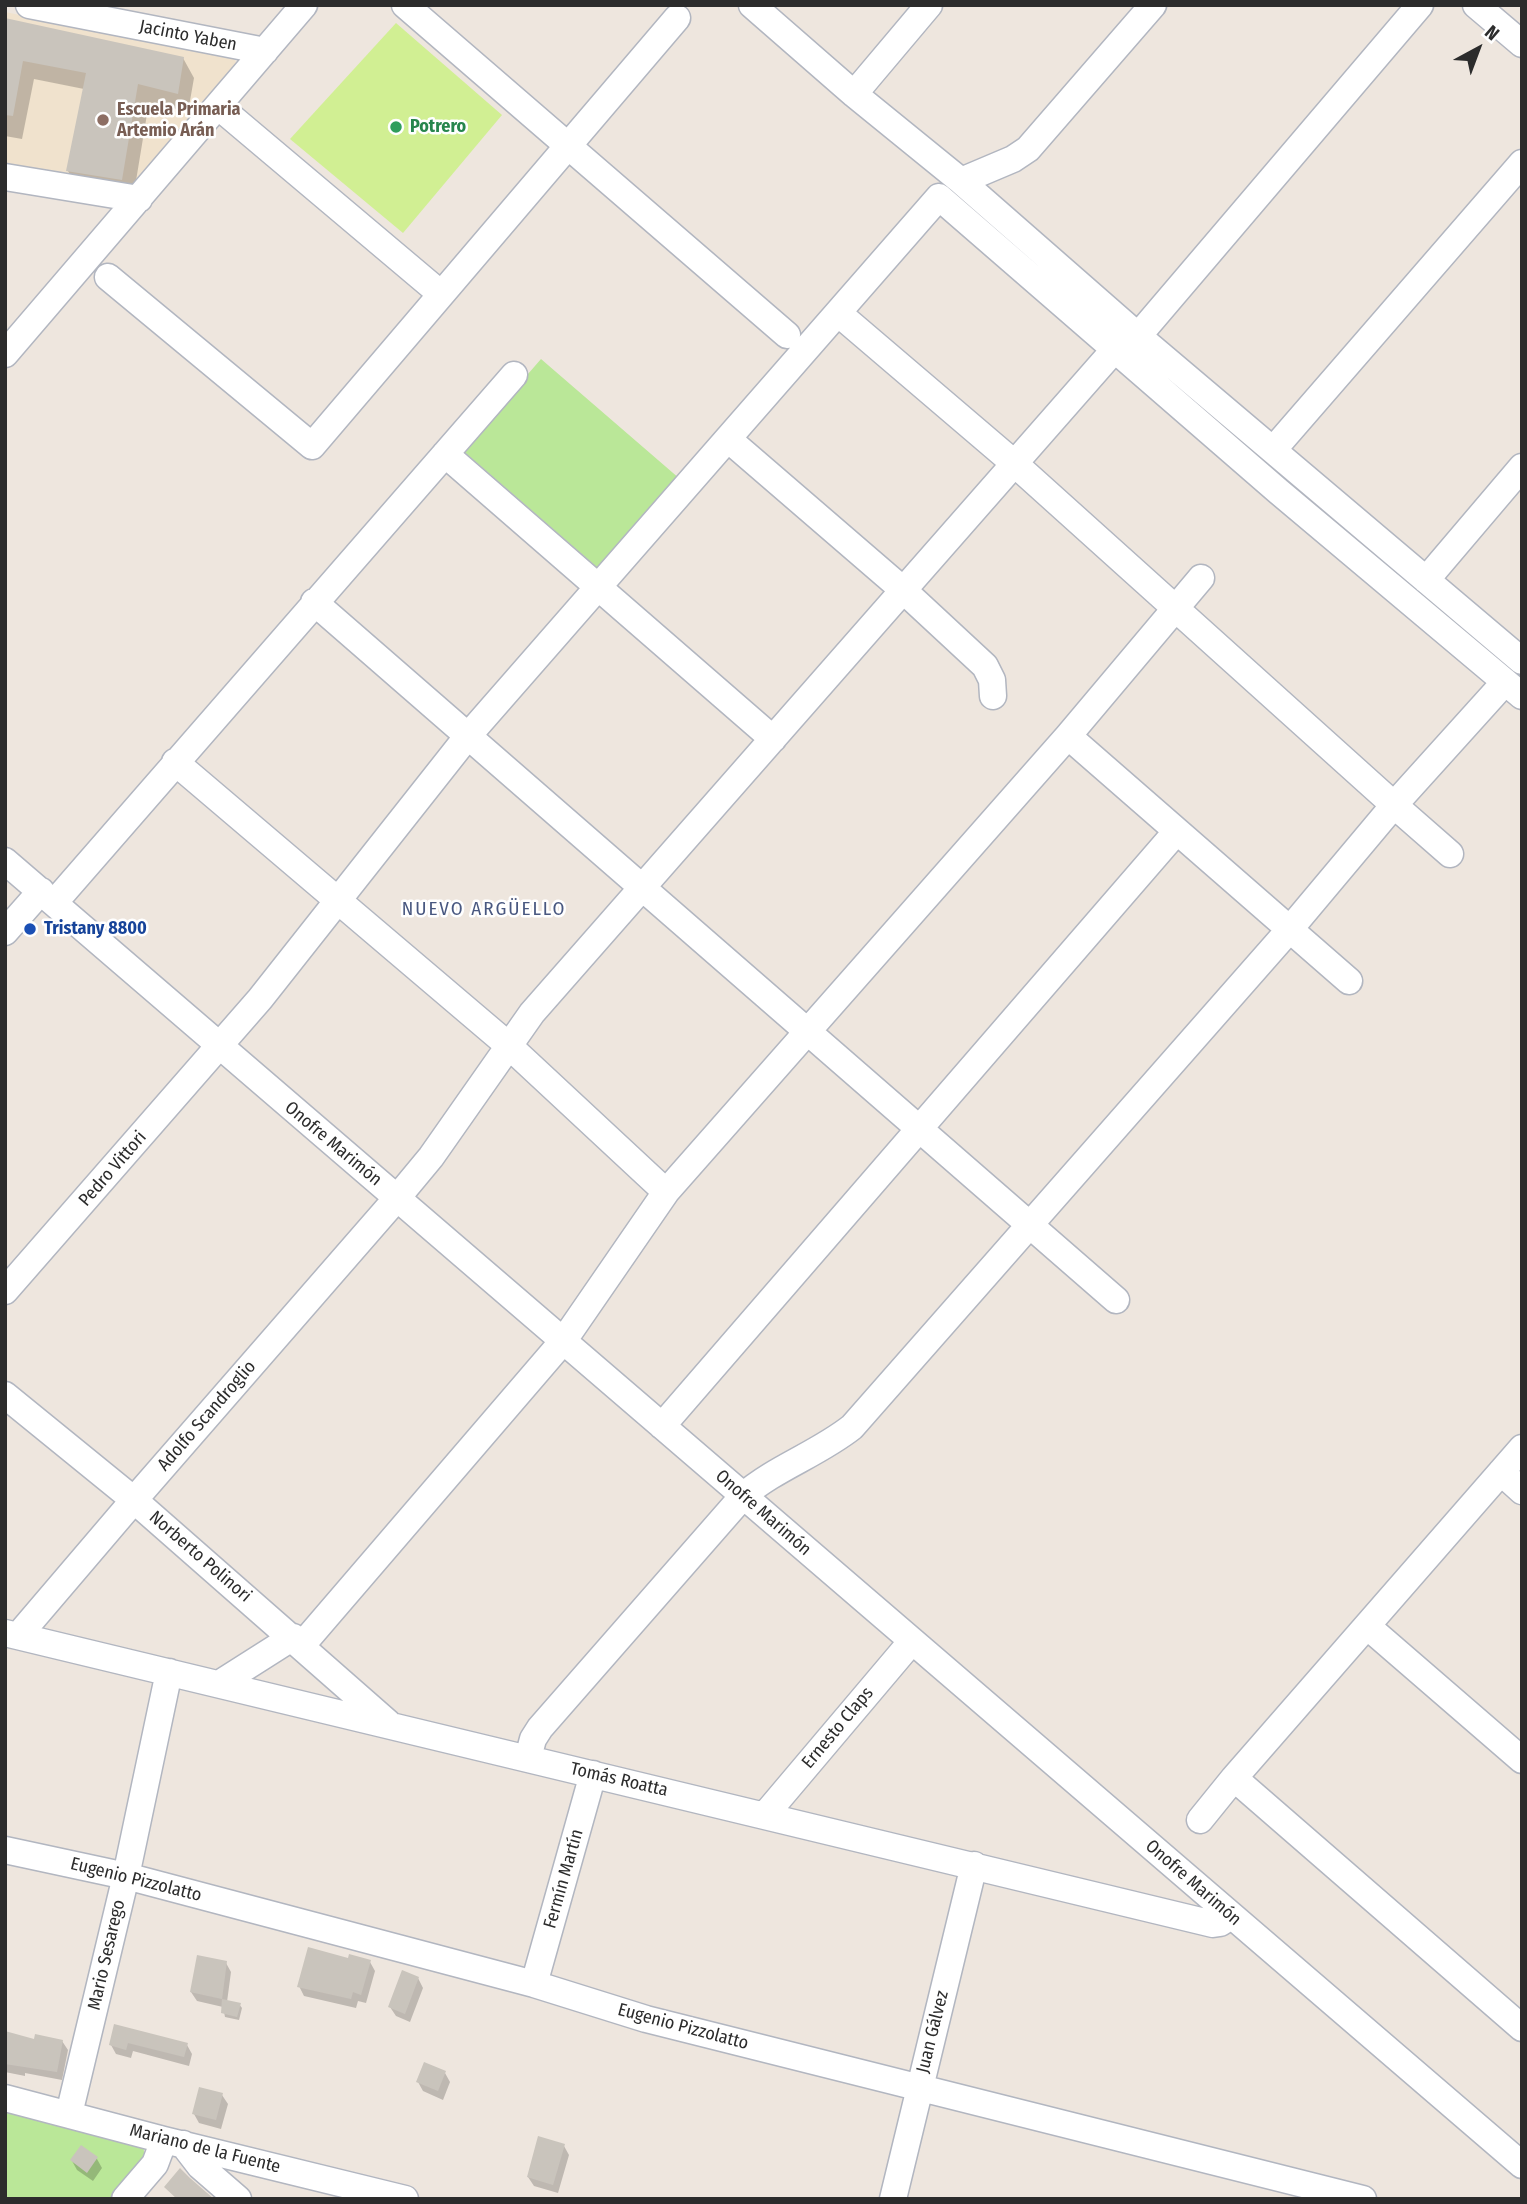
<!DOCTYPE html>
<html>
<head>
<meta charset="utf-8">
<style>
  body { margin:0 }
  #map { position:relative; width:1527px; height:2204px; overflow:hidden; background:#eee6de; font-family:"Fira Sans Condensed",sans-serif }
  canvas { display:block }
  .frame { position:absolute; inset:0; border:7px solid #2c2c2c; pointer-events:none }
  .north { position:absolute; left:1443px; top:14px; width:70px; height:70px; -webkit-text-stroke:5px #fff; paint-order:stroke; rotate:41deg; font-size:19px; font-weight:700; line-height:28px; text-align:center; color:#2c2c2c }
  .north::after { content:''; display:block; margin:auto; width:24px; height:32px; background:#2c2c2c; clip-path:polygon(50% 0,100% 100%,50% 72%,0 100%) }
</style>
</head>
<body>
<div id="map">
<canvas width="1527" height="2204"></canvas>
<div class="frame"></div>
<div class="north">N</div>
</div>
<script>
const ctx = document.querySelector('canvas').getContext('2d');
ctx.lineJoin = 'round';
function paint(path, color) { ctx.fillStyle = color; ctx.fill(path, 'evenodd'); }
function trace(path, color, width, dash) { ctx.strokeStyle = color; ctx.lineWidth = width; ctx.lineCap = dash ? 'butt' : 'round'; ctx.setLineDash(dash || []); ctx.stroke(path); }
function label(font, color, halo, rows, align = 'center') {
  ctx.font = font + ' "Fira Sans Condensed",sans-serif'; ctx.lineWidth = 5; ctx.setLineDash([]); ctx.textBaseline = 'middle'; ctx.strokeStyle = halo; ctx.fillStyle = color; for (const [text, x, y, turn = 0] of rows) {
    ctx.save(); ctx.translate(x, y); ctx.rotate((+turn || 0) * Math.PI / 180); ctx.textAlign = isNaN(turn) ? turn : align; if (halo) ctx.strokeText(text, 0, 0); ctx.fillText(text, 0, 0); ctx.restore();
  }
}
paint(new Path2D(`
  M5,12L234,58L241,73L141,191L5,166Z`), '#f0e2cd');
paint(new Path2D(`
  M541,359L680,479L600,570L462,450Z
  M5,2110L143,2142L145,2162L114,2199H5Z`), '#bae798');
paint(new Path2D(`
  M396,23L502,115L403,233L290,139Z`), '#d1ef93');
paint(new Path2D(`
  M5,20L183,58L194,78L188,112L149,102L133,199L79,190L68,171L84,89L34,79L22,139L5,136Z
  M349,1960L370,1962L375,1971L366,2003L358,2001L356,2008L304,1996L299,1986Z
  M226,1963L231,1972L227,2002L239,2004L242,2008L239,2020L225,2017L223,2007L197,2001L191,1992Z
  M418,1978L423,1988L410,2022L396,2016L390,2007Z
  M116,2026L187,2045L192,2054L189,2066L133,2051L131,2058L116,2054L111,2045Z
  M5,2033L36,2041H62L68,2050L62,2080L25,2073V2076L5,2072Z
  M445,2073L450,2082L443,2100L423,2091L418,2082Z
  M222,2095L228,2104L221,2129L199,2123L194,2114Z
  M564,2146L569,2155L558,2193L534,2186L528,2177Z
  M82,2147L97,2159L102,2168L93,2181L77,2170L72,2161Z`), '#0003');
paint(new Path2D(`
  M5,18L184,57L178,94L138,84L122,180L66,171L86,73L23,61L13,116L5,115Z
  M308,1947L348,1958L349,1954L371,1960L361,1995L353,1992L351,1999L297,1987Z
  M197,1955L227,1961L222,1999L190,1992Z
  M402,1970L419,1977L405,2014L388,2007Z
  M222,1999L241,2003L237,2017L221,2013Z
  M114,2024L188,2043L184,2057L128,2043L126,2050L109,2045Z
  M5,2031L34,2039L35,2034L63,2040L57,2072L5,2064Z
  M424,2062L446,2071L438,2091L416,2082Z
  M199,2087L223,2093L216,2120L192,2114Z
  M538,2136L565,2144L553,2185L527,2177Z
  M81,2145L98,2157L87,2173L70,2160Z
  M180,2168L190,2178L214,2199H177L164,2187Z`), '#c9c4bc');
const minor = new Path2D(`
  M29,5L265,51
  M405,5L787,335
  M752,5L854,94L961,181L1138,336L1522,661
  M1476,5L1522,44
  M854,94L929,5
  M218,106L441,294
  M5,177L139,199
  M961,181L1013,159L1028,149L1153,5
  M108,277L312,446L677,18
  M838,313L1015,464L1394,805L1450,854
  M1138,336L1420,5
  M5,354L304,5
  M728,439L902,589L985,666L992,680L993,696
  M1273,450L1522,163
  M445,454L773,739
  M1426,580L1522,467
  M314,602L1116,1300
  M1068,736L1349,981
  M175,762L508,1045L666,1192
  M5,861L1522,2165
  M54,903L514,375
  M5,932L41,891
  M5,1291L260,999L467,737L939,197L1278,491L1522,696
  M5,1395L134,1500L388,1723
  M662,1426L1177,831
  M1501,1472L1522,1491
  M1367,1626L1522,1760
  M5,1633L1213,1924L1220,1923L1231,1916
  M18,1636L134,1500L397,1198L431,1157L532,1013L1115,349
  M302,1645L564,1340L666,1192L1068,736L1201,578
  M219,1684L293,1637
  M528,1758L533,1739L540,1728L743,1496C775,1468 818,1454 852,1427L1290,929L1394,805L1505,682
  M1234,1778L1522,2028
  M765,1815L912,1641
  M1200,1820L1234,1778L1522,1448
  M5,1850L126,1876L534,1984L646,2019L1363,2199
  M534,1984L593,1774
  M5,2098L164,2140L405,2199
  M69,2114L126,1876L169,1672
  M183,2144L200,2166L238,2199
  M125,2199L155,2164L164,2140
  M893,2199L974,1865`);
trace(minor, '#b2b6c0', 29);
trace(minor, '#fff', 26);
for (const [x, y, r, color] of [
  [103,120,7,"#8d6e63"],
  [396,127,7,"#2e9e5b"],
  [30,929,7,"#1a4fb4"]
]) { const dot = new Path2D(); dot.arc(x, y, r, 0, 2 * Math.PI); ctx.fillStyle = color; ctx.fill(dot); trace(dot, '#fff', 2.5); }
label('18px', '#2c2c2c', '#fff', [
  ["Jacinto Yaben",188,36,11],
  ["Onofre Marimón",333,1144,40],
  ["Pedro Vittori",113,1169,-49],
  ["Adolfo Scandroglio",207,1416,-49],
  ["Onofre Marimón",763,1513,41],
  ["Norberto Polinori",200,1557,41],
  ["Ernesto Claps",838,1728,-50],
  ["Tomás Roatta",619,1780,13],
  ["Fermín Martín",564,1879,-74],
  ["Eugenio Pizzolatto",136,1880,14],
  ["Onofre Marimón",1193,1883,41],
  ["Mario Sesarego",107,1955,-77],
  ["Eugenio Pizzolatto",683,2027,15],
  ["Juan Gálvez",933,2032,-76],
  ["Mariano de la Fuente",205,2149,14]
]);
label('bold 18px', '#785e54', '#fff', [
  ["Escuela Primaria",117,110],
  ["Artemio Arán",117,131]
], 'left');
label('bold 18px', '#27864d', '#fff', [
  ["Potrero",410,127]
], 'left');
label('bold 18px', '#164399', '#fff', [
  ["Tristany 8800",44,929]
], 'left');
ctx.letterSpacing = '2px';
label('19px', '#495880', '#fff', [
  ["NUEVO ARGÜELLO",484,910]
]);
ctx.letterSpacing = '0px';
</script>
</body>
</html>
